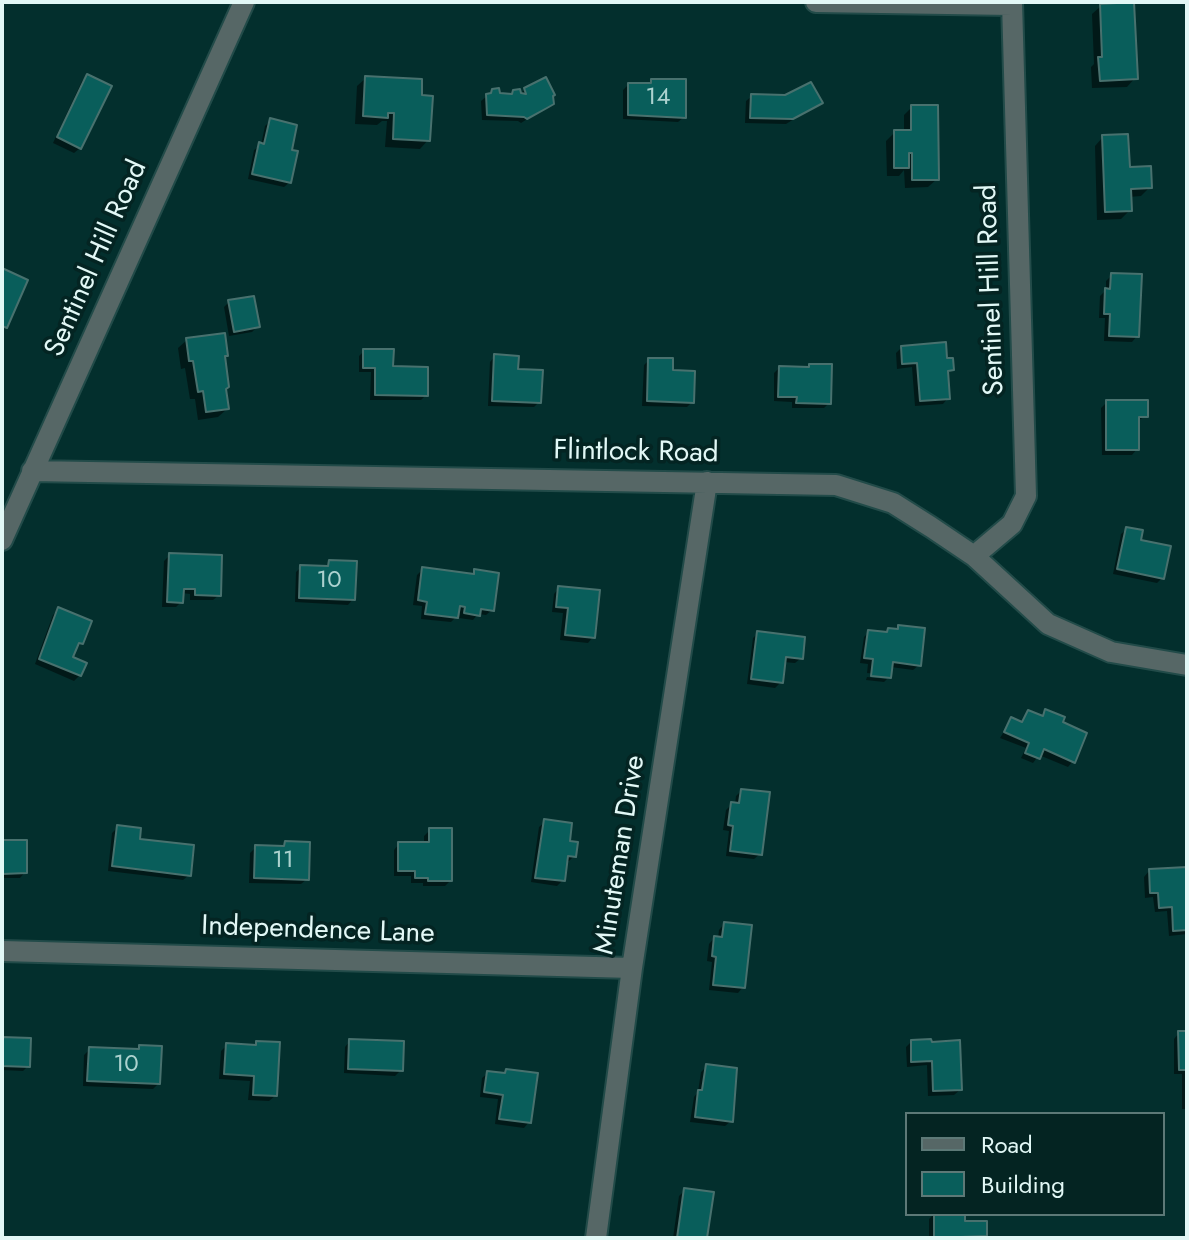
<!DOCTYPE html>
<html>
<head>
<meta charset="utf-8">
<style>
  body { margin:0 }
  #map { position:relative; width:1189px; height:1240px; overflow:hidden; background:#032f2d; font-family:Jost,sans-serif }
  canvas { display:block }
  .frame { position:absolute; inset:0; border:4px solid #e2f8f6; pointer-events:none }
  .legend { position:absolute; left:905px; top:1112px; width:260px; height:104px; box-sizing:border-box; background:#042422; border:2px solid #5d7977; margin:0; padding:10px 14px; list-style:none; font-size:24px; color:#e2f8f6 }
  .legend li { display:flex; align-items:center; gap:16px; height:40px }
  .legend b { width:40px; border:2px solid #5d7977 }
</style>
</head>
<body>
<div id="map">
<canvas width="1189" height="1240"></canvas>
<div class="frame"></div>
<ul class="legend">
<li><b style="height:10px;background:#566766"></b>Road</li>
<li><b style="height:22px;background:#095e5b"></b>Building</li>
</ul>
</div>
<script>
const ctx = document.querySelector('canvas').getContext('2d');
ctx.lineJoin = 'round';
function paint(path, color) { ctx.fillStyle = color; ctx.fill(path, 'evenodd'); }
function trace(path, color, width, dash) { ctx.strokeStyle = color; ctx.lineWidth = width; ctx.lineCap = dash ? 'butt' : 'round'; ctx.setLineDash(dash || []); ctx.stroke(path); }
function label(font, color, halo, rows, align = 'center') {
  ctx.font = font + ' Jost,sans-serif'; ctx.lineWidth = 7; ctx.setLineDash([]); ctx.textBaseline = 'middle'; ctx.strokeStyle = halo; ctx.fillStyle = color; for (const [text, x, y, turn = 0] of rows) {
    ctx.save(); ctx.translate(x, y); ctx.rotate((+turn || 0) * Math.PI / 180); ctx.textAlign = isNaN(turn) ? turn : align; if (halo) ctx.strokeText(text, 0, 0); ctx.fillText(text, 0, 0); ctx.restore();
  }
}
paint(new Path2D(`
  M1101,6L1135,78L1127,87L1092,88L1091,67L1094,64L1092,14Z
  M88,76L80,148L74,153L53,143L82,81Z
  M366,78L419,97L428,140L420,149L385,147L387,121H382L377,125L355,124L357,86Z
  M652,81L684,117L678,122L623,119V90L628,85H648Z
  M525,90L552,103L521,123L518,121L482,120L481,101L493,91L498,95L510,96L514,92L519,95Z
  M752,96L820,103L786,124L745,123L746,101Z
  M912,107L937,179L928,187L905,188L904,170L899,176H887L886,141L895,132H904V115Z
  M270,121L289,151L290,182L284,187L248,179L254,150L261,145L265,126Z
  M1103,137L1128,169L1149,188L1141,196L1129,197L1130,210L1121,219L1097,220L1095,146Z
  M1112,275L1137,336L1132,342L1104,341L1105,318H1099L1100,296L1106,290V281Z
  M229,302L258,326L252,332L229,336L224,307Z
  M187,340L226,355L223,358L227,409L218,417L198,420L195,399H190L185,368L181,369L178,348Z
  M902,347L945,360L952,369L946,375L948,398L943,404L915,406L912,367L897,369L896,353Z
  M364,351L391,368L426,395L421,400H370L371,372H359V356Z
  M495,356L516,371L539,402L534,407L488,406L490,362Z
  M649,360L671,372L692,402L687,407L642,406L644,365Z
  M810,366L829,403L824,408H792V402L774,401V373L779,368L807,369Z
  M1107,402L1146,416L1137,421V449L1132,455H1102L1101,408Z
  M1127,529L1139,541L1162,578L1157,583L1113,574L1121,534Z
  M170,555L219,595L213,600H190V594L182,593L181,602L176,607H162L164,561Z
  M329,562L353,599L348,605L295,602L296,572L301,567L324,568Z
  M423,569L471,575L475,571L492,610L486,615L478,614L473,620L459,618L460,613L451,622L421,619L422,606L413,605L417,575Z
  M559,588L593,637L588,643L560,640L563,613L552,612L554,594Z
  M59,609L81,643L70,658L80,675L74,681L35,664L53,615Z
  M899,627L919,665L913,670L891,667L888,679V675L867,673L868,664L860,663L864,637L869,632L884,634Z
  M758,633L801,658L795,663L783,662L781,682L775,688L747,684L753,638Z
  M867,677L887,679L884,682L866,680Z
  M1046,711L1073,761L1068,767L1039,755L1033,763L1021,758L1026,748L1000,738L1012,719L1020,723L1028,712L1040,717Z
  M741,791L760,854L754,859L726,856L729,831L723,830L726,810L731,805H735L736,796Z
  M545,822L568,842L574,856L569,861H565L563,880L557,886L531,882L539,827Z
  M118,827L138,841L189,875L183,880L108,871L112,833Z
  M430,830L450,881L445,886H423V883H411V876H394V850L399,844H424V836Z
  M2,842L25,872L20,878H2Z
  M285,843L307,879L301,884L249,883L250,853L256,847L280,848Z
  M1187,869V934L1169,936L1167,911L1155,912L1153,897L1145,898L1144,877L1149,871Z
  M724,924L743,987L738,993L709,990L712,962L707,961L709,944L714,938L718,939L719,930Z
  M1179,1033H1187V1109H1182V1074H1174V1039Z
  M2,1039L28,1066L23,1071L2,1070Z
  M350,1041L401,1070L395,1076L344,1073L345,1047Z
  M911,1042H958L960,1090L954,1095L928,1096L927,1065L907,1067L906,1047Z
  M257,1043L275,1096L269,1101L248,1100L250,1081L219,1079L221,1051L227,1045L253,1047Z
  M140,1047L158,1084L153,1089L83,1086L84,1055L90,1049L136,1051Z
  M707,1066L731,1121L725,1126L690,1122L694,1097L698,1092L701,1072Z
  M488,1073L529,1122L524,1128L495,1124L498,1099L480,1097L482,1078Z
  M685,1190L705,1238H673L679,1196Z
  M934,1214H962V1223L985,1235L982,1238H929V1219Z`), '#0007');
const building = new Path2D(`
  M1134,2L1138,79L1100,81L1098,57H1102L1100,4Z
  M87,74L112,86L81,149L57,137Z
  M365,76L422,79V95L433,96L430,141L393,139L394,113H388V118L363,116Z
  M546,77L555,95L553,96L554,104L547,108L527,119L524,117L487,115L486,94L491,93L492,89L499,88L500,93L512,94L513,90L520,89L521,93L526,94L524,88Z
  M651,79H686V118L628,115V83H651Z
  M811,82L823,103L793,119L750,118L751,94L785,95Z
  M911,105H938L939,180H912V153H909V168H894V130H911Z
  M270,118L297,125L292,150L298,151L291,183L252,174L259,142L264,144Z
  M1128,134L1130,167L1151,166L1152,188L1131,189L1132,211L1105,212L1102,135Z
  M2,268L28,280L7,328L2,326Z
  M1111,273L1142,274L1139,337L1109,336L1110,314H1104L1105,288L1110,289Z
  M254,296L260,327L234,332L228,300Z
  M225,333L228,356H225L229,387L226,389L229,409L206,412L203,391L198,392L193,361H189L186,338Z
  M946,342L947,358H953L954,370L948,371L950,399L920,401L917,363L902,364L901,346Z
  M363,349H394L393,366L428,367V396L375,395V368H363Z
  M494,354L519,356L518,369L543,370L541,403L492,401Z
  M648,358H673V370L695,371L694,403L647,401Z
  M809,364H832L831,404L796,403L797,397H778L779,366L809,367Z
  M1106,400H1148V417H1139V450H1106Z
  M1126,527L1143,530L1141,540L1171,546L1164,579L1117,569Z
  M169,553L222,555L221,596L195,595V589H184L183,603L167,602Z
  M329,560L357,561L355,600L299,598L300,565L328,566Z
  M422,567L474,574V569L499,573L494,611L481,609L480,616L464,613L465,607L460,606L458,618L425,614L427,602L418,600Z
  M558,586L600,590L595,638L565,635L568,608L556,607Z
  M58,607L92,621L83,644L79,643L73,657L87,663L81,676L39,659Z
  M898,625L925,628L921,666L893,662L891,678L871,676L873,659L864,658L868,630L887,632L888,628L898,629Z
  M757,631L805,637L803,659L786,657L783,683L751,679Z
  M1045,709L1065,717L1063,722L1087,733L1075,763L1044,749L1040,759L1025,753L1029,743L1004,732L1011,717L1022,722L1028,710L1043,716Z
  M741,789L770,792L762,855L730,851L733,826L728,825L731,802L739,803Z
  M544,819L572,823L570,841L578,842L576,857L568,856L565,881L535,878Z
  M117,825L141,828L140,839L194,845L191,876L112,866Z
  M429,828H452V881H428V878H415V871H398V842H429Z
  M2,840H27V873L2,874Z
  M285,841L310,842L309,880L254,878L255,845L284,846Z
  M1187,867V930L1173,931L1172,907L1159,908L1158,893H1150L1149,869Z
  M724,922L752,925L745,988L713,985L716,957L712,956L714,936L722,937Z
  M1178,1031H1187V1105L1186,1070H1179Z
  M2,1037L31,1038L30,1067L2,1066Z
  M349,1039L404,1041L403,1071L348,1069Z
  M931,1039L932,1042L960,1040L962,1090L933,1091L932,1061L911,1062V1040Z
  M256,1041L280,1042L277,1096L253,1095L254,1076L224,1074L226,1043L256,1045Z
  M139,1045L162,1046L160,1084L87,1081L89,1047L139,1049Z
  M706,1064L737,1068L733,1122L695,1117L698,1090H702Z
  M506,1069L538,1073L531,1123L499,1119L503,1095L484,1092L487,1071L505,1073Z
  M684,1188L714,1192L707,1238H677Z
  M934,1214H965V1221H987V1236L934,1238Z`);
paint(building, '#095e5b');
trace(building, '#48716e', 2);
const minor = new Path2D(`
  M816,2L1012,5
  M32,471L836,485L893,503L931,527L974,556L1048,624L1111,652L1187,665
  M2,540L244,2
  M974,556L1012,524L1026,496L1012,2
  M2,951L632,968
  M596,1238L632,968L707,482`);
trace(minor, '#224b49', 24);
trace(minor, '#566766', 20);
label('24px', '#acd2cf', null, [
  ["14",658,98],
  ["10",329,581],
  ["11",283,861],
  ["10",126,1065]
]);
label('28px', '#e2f8f6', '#042422', [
  ["Sentinel Hill Road",97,259,-66],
  ["Sentinel Hill Road",992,290,-92],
  ["Flintlock Road",636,453,1],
  ["Minuteman Drive",621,855,-81],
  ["Independence Lane",318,931,2]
]);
</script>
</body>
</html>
